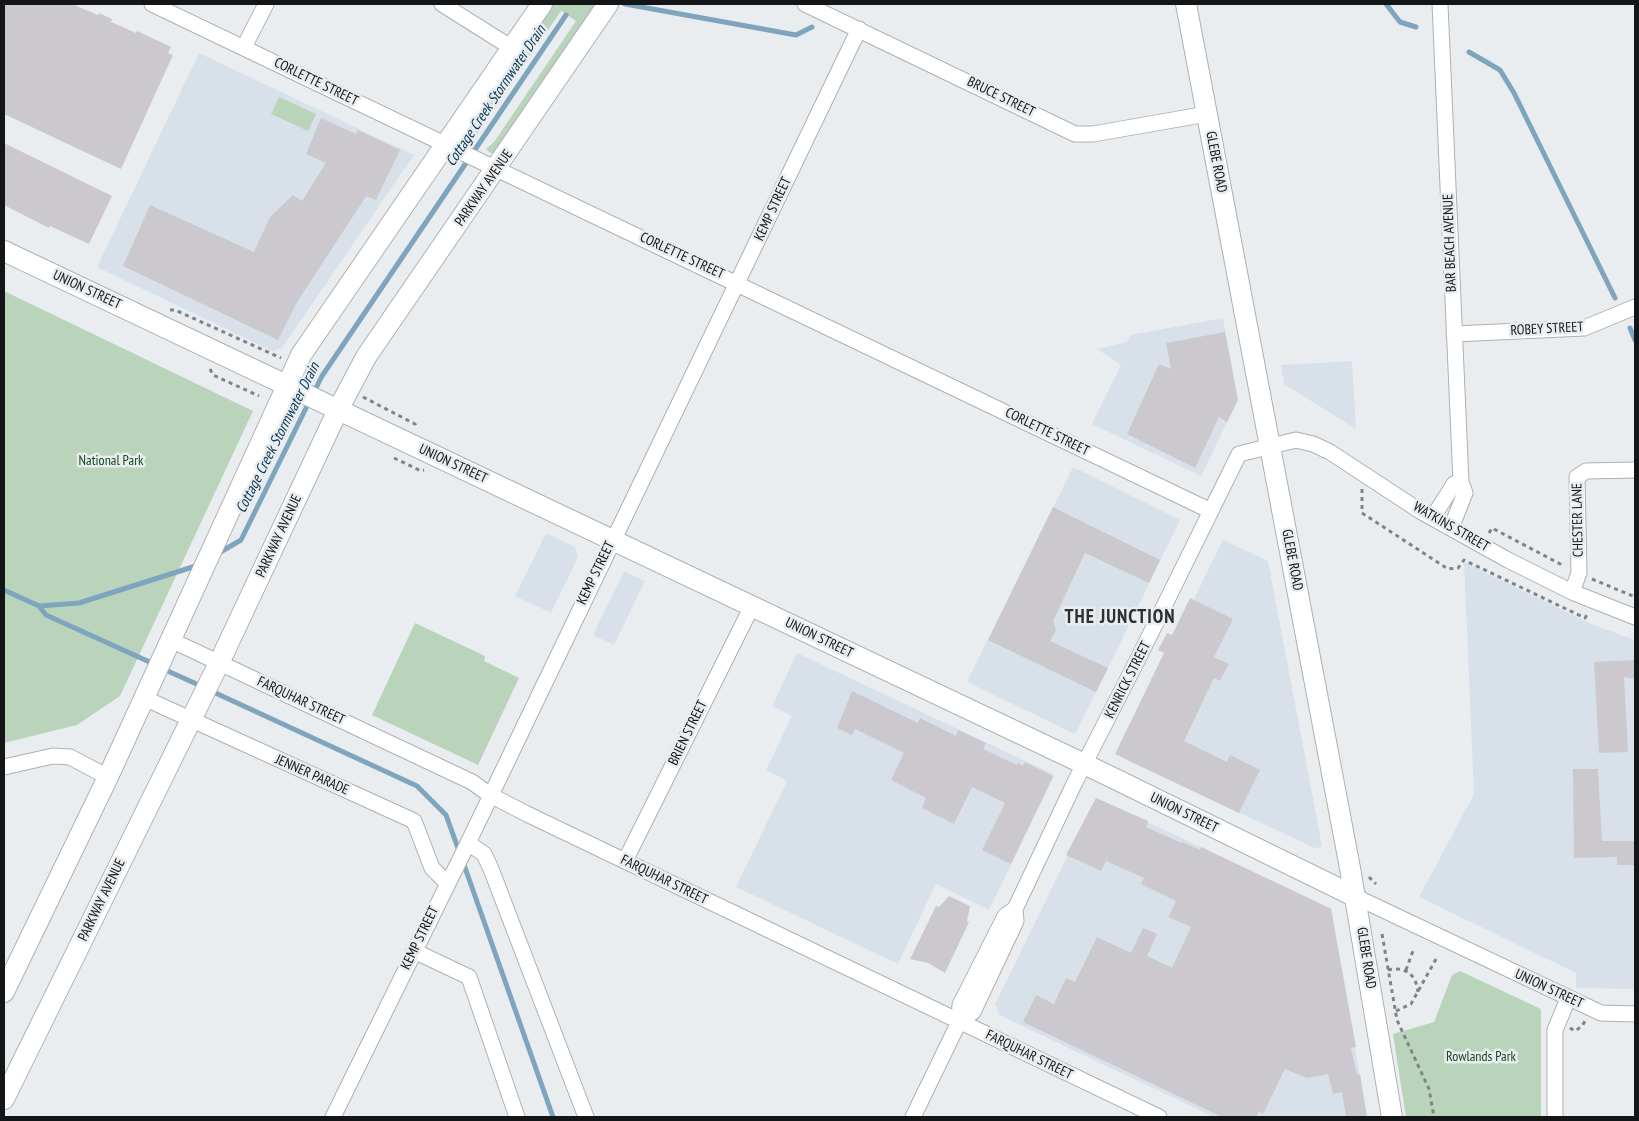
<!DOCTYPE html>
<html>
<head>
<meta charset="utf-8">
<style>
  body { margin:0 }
  #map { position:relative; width:1639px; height:1121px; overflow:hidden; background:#eaedf0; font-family:"PT Sans Narrow",sans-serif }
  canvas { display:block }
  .frame { position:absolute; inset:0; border:5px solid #141516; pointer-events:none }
</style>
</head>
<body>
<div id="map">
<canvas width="1639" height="1121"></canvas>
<div class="frame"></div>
</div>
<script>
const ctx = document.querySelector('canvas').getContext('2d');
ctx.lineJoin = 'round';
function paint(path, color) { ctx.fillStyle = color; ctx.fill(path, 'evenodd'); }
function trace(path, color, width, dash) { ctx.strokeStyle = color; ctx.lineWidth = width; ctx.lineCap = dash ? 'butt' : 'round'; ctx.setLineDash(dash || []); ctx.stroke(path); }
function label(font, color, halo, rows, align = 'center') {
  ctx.font = font + ' "PT Sans Narrow",sans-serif'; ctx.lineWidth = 5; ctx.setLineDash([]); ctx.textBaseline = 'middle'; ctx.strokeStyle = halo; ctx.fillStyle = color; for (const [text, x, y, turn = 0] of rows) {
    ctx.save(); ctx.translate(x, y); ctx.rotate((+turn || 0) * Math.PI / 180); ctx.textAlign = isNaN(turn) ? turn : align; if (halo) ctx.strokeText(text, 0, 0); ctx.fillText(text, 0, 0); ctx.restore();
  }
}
paint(new Path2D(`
  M199,53L414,155L282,348L272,351L97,267Z
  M1223,318L1238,400L1201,476L1092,424L1121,365L1097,349L1127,342L1130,335Z
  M1352,361L1356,429L1284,384L1281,365Z
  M1073,467L1180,520L1108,668L1076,732L1073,733L967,682Z
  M546,533L575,547L578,557L551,613L515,596Z
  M1223,540L1268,561L1322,846L1317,849L1124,759L1120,749Z
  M1464,562L1591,624L1635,640V989L1576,988V973L1419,897L1474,794Z
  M624,571L645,581L614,645L593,635Z
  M797,653L1055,775L989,910L936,884L898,964L736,887L787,781L766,770L792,716L772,706Z
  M1096,798L1331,908L1367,1117H1214L999,1015L995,1004Z`), '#d8e1ea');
paint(new Path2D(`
  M552,4H597L497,153H490L486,149L494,142L576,21L561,11L471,143L467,139V129Z
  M279,97L316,114L308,131L271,114Z
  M4,291L253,411L120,696L77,725L4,743Z
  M415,623L485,656L484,661L519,678L478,765L372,715Z
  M1460,971L1541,1009V1117H1406L1393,1034L1434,1022L1452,975Z`), '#bad4bc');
trace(new Path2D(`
  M625,4L796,35L812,27
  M1386,4L1400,22L1416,27
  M1469,52L1500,70L1514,93L1615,298
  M1630,328L1635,340
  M314,392L322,376L566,15
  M217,554L241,540L310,400
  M4,590L39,606L79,603L199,565
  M39,606L46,615L154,664
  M161,668L201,686
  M209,690L417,786L446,815L459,851
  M463,862L553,1117`), '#7fa4be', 5);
paint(new Path2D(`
  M4,4H72L98,15L99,13L112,19L111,22L136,33L137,31L171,47L168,53L173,55L121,169L4,114Z
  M321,118L356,134L358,130L400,150L376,200L366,196L363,201L297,302L278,340L123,266L150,205L254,252L270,217L293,195L302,201L326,163L306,154Z
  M4,143L112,196L89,244L50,226L49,228L4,205Z
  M1225,332L1238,400L1227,422L1219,417L1195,468L1127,434L1159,364L1171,369L1166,343Z
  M1053,507L1160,560L1149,583L1085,553L1053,621L1056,630L1050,641L1108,668L1096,692L988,640Z
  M1190,598L1233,619L1214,657L1229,664L1220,681L1214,678L1184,741L1227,762L1230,755L1260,770L1239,813L1115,754L1164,653L1158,650L1167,633L1172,635Z
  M1635,660V679L1624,677L1628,752L1599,753L1594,662Z
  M852,691L918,723L920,718L956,736L958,730L986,743L983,749L1017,765L1018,763L1023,766L1025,762L1053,776L1011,864L982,850L1005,803L972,787L954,824L922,808L926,798L891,780L904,753L855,729L852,735L837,728Z
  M1573,769H1598L1602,841H1635V865H1617V857L1574,858Z
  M1096,798L1148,821L1146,827L1181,843L1182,842L1200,850L1201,847L1331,909L1356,1047L1351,1048L1357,1075L1360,1074L1367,1117H1346L1342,1092L1333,1094L1328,1074L1307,1078L1285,1069L1263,1114L1259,1111L1256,1117H1222L1023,1022L1036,995L1054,1004L1066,978L1075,982L1097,937L1131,953L1143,928L1157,934L1147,956L1172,968L1191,927L1168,917L1176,901L1141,884L1144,878L1106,861L1101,871L1066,855Z
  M949,896L970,906L967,921L969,922L945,973L928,963L910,959L936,906L939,907Z`), '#cbc9cd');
const minor = new Path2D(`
  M152,4L1211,511
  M442,4L512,48
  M805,4L1075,134H1093L1207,114
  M1440,4L1461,482L1465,493L1451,528
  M244,47L266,4
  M1454,334L1584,328L1635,307
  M1433,517L1454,484L1461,482
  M1572,592L1579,573L1577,477L1586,471L1635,470
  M171,640L472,782L490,795L527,814L1159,1117
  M144,698L414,821L432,868L447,883
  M4,767L53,756L70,757L108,777
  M468,843L484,854L491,869L586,1117
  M625,861L752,606
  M1356,897L1601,1013L1635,1014
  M414,951L469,977L517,1117
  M959,1022L973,1012L1016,921L1015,909L1075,782L1139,657L1239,454L1296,440L1313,444L1330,452L1420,511L1508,560L1572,592L1635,617
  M333,1117L468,843L859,29
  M913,1117L959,1022L960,1005L1005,916L1015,909
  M1555,1117V1030L1568,999`);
const major = new Path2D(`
  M1186,4L1350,868L1392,1117
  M4,251L1103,773L1356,897
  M4,992L108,777L301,355L542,4
  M4,1099L219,663L338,410L366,357L608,4`);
trace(minor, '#adb0b3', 17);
trace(major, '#adb0b3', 22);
trace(new Path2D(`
  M170,310H175L281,358
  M210,369L213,375L259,396
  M363,397L415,424L417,429
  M394,458L421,471L424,470
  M1362,489V513L1448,569L1458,568L1464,560L1585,618L1588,613
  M1489,533L1492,528L1564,566
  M1592,579L1635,597
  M1369,877L1376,884
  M1382,934L1397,1020L1429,1089L1434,1117
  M1388,970C1405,966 1416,974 1418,992
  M1406,970L1414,948
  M1396,1011L1411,1004L1436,959
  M1570,1028L1575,1031L1582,1026L1585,1021`), '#818385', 3, [4, 4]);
trace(minor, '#fff', 15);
trace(major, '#fff', 20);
label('14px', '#141516', '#eaedf0', [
  ["CORLETTE STREET",316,82,26],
  ["BRUCE STREET",1001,97,26],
  ["GLEBE ROAD",1216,162,79],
  ["PARKWAY AVENUE",484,188,-55],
  ["KEMP STREET",773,209,-65],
  ["BAR BEACH AVENUE",1450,243,-92],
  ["CORLETTE STREET",682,256,25],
  ["UNION STREET",87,290,25],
  ["ROBEY STREET",1547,329,-3],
  ["CORLETTE STREET",1047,432,26],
  ["UNION STREET",453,464,25],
  ["CHESTER LANE",1578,520,-91],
  ["WATKINS STREET",1451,527,30],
  ["PARKWAY AVENUE",279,536,-65],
  ["GLEBE ROAD",1292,560,79],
  ["KEMP STREET",596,573,-64],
  ["UNION STREET",819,638,26],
  ["KENRICK STREET",1128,680,-63],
  ["FARQUHAR STREET",301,701,25],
  ["BRIEN STREET",688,733,-64],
  ["JENNER PARADE",312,775,24],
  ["UNION STREET",1184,813,26],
  ["FARQUHAR STREET",664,880,26],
  ["PARKWAY AVENUE",102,900,-64],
  ["KEMP STREET",420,938,-64],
  ["GLEBE ROAD",1366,958,81],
  ["UNION STREET",1549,989,25],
  ["FARQUHAR STREET",1029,1055,26]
]);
label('14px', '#10441c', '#eaedf0', [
  ["National Park",111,461],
  ["Rowlands Park",1481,1057]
]);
label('italic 15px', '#043651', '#eaedf0', [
  ["Cottage Creek Stormwater Drain",496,96,-56],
  ["Cottage Creek Stormwater Drain",278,438,-63]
]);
ctx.letterSpacing = '1px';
label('bold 19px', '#2d2f31', '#eaedf0', [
  ["THE JUNCTION",1120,618]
]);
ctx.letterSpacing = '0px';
</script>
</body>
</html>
